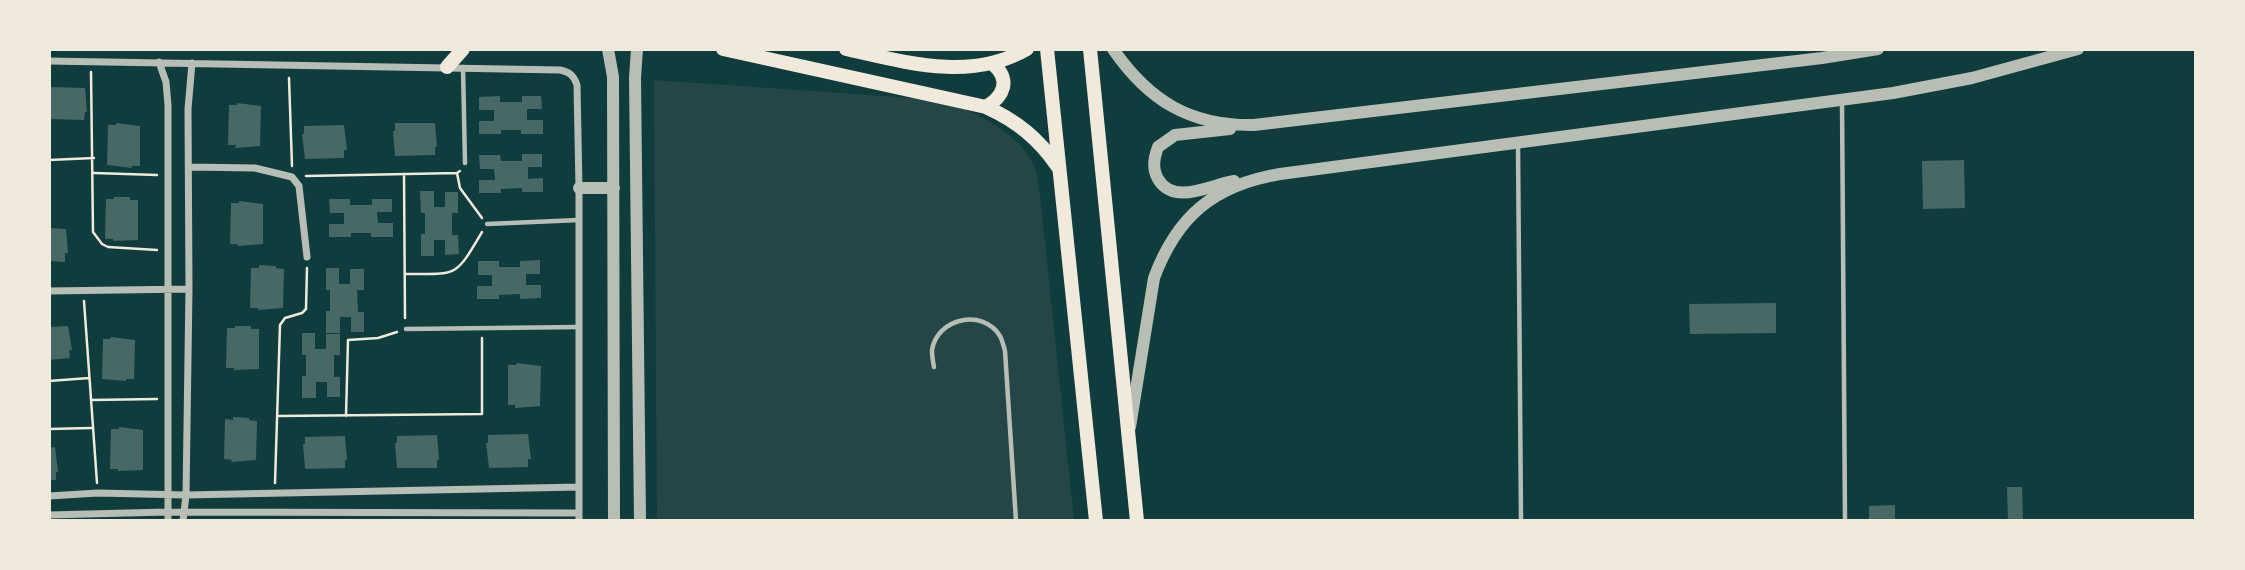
<!DOCTYPE html>
<html>
<head>
<meta charset="utf-8">
<style>
  body { margin:0 }
  #map { position:relative; width:2245px; height:570px; overflow:hidden; background:#0f3d3e; font-family:"Exo 2",sans-serif }
  canvas { display:block }
  .frame { position:absolute; inset:0; border:51px solid #f1e9da; pointer-events:none }
</style>
</head>
<body>
<div id="map">
<canvas width="2245" height="570"></canvas>
<div class="frame"></div>
</div>
<script>
const ctx = document.querySelector('canvas').getContext('2d');
ctx.lineJoin = 'round';
function paint(path, color) { ctx.fillStyle = color; ctx.fill(path, 'evenodd'); }
function trace(path, color, width, dash) { ctx.strokeStyle = color; ctx.lineWidth = width; ctx.lineCap = dash ? 'butt' : 'round'; ctx.setLineDash(dash || []); ctx.stroke(path); }
paint(new Path2D(`
  M654,80L942,100C976,114 1018,130 1034,166C1039,177 1039,192 1041,204L1074,521H657Z`), '#244646');
paint(new Path2D(`
  M49,87L85,88L87,112H85L84,120L49,119Z
  M500,96V102H522V96H541L542,109H527V120H543V134H521V130H501V134H479V121H494V110H479V97Z
  M237,103L261,106L260,146L235,148L236,145H228L229,105H237Z
  M116,123L140,126V166H131L132,168L107,165L108,125H116Z
  M395,123H435L437,147H435V155L395,156L393,131H395Z
  M344,125L347,150H344V158L305,159L302,134H304V126Z
  M522,154H542V167H528V179L543,178V192H522V188L501,189V193H479V180H495L494,169H480L479,155H500L501,161H522Z
  M1964,160L1965,208L1923,209L1922,161Z
  M420,191H434V207H445V192H458V213H452V235H458L459,254L445,255V240H434V256H421V234H425V213H421Z
  M114,197H130V200H138V240L113,241V239H105L106,199H114Z
  M329,199H350V205H372V199H392V212H377L378,223H393V237H371V233H351V237H329V224H344V213H330Z
  M239,201L263,204V244L237,246L238,244H230L231,203H239Z
  M49,228L66,229L68,253H65V262L49,261Z
  M540,260V274H526V285H541V298L520,299V294L499,295V299H477V286H492V275H478V261H499V267H520V261Z
  M259,265L276,266V268L284,269L283,308L258,310V308H250L251,268H259Z
  M326,268H339V284H350V269H364V290H357L358,312H364V332H351V317H340V333H326V311H330V290H326Z
  M1776,303V333L1690,334L1689,304Z
  M68,326L72,350H69L70,358L49,360V327Z
  M235,326H251V329H259V369L234,370V368H226L227,328H235Z
  M302,333H315V349H326V334H340V355H334V377H340V397H327V382H316V398H302V376H306V355H302Z
  M111,337L135,340L134,379H126V381L102,379L103,339H110Z
  M517,363L541,366L540,406L515,408V405H508V365H516Z
  M233,417L249,418V420L257,421L256,460L231,462L232,460L224,459L225,419L233,420Z
  M119,427L143,430V470L118,471V469H110L111,429H119Z
  M528,434L531,459H528V467L489,468L486,443H488V435Z
  M437,435L439,459L437,460V468H397L395,443H397V436Z
  M345,436L347,460H345V468L305,469L303,444H305V437Z
  M55,447L58,472H56V480H49V448Z
  M2007,487H2022L2023,520L2008,521Z
  M1895,505V521H1869V506Z`), '#486865');
trace(new Path2D(`
  M91,72L93,232L102,244L108,247L157,250
  M289,78L292,166
  M49,160L94,158
  M94,173L157,175
  M457,173L460,188L482,218
  M404,174L405,318
  M306,176L457,173L460,171
  M405,274C458,274 455,278 482,232
  M84,301L97,483
  M49,381L89,378
  M91,400L157,399
  M277,416L482,414V338
  M346,416L348,340L378,338L397,332
  M49,429L91,428
  M275,483L280,325L285,318L302,313L306,309L307,268`), '#f1e9da', 2.5);
trace(new Path2D(`
  M463,67L465,163
  M1842,101L1845,521
  M1518,144L1521,521
  M487,224L579,220
  M406,329L579,327
  M934,367C933,362 932,355 932,350C937,318 983,308 1000,336C1002,340 1004,347 1005,351L1016,521`), '#b8beb3', 4.5);
trace(new Path2D(`
  M49,61L560,70C570,72 574,76 577,85L579,188V521
  M159,62L166,82L168,105V521
  M189,167L255,168L292,177L299,186L307,257
  M49,291L189,289
  M49,496L98,493L186,495L579,487
  M49,515L167,512L579,513
  M183,521L186,495L189,289L188,109L192,63`), '#b8beb3', 7);
trace(new Path2D(`
  M608,49L613,77L614,521
  M637,49L635,78L640,521
  M1113,49C1149,101 1190,126 1254,125L1822,58L1878,49
  M1230,129L1175,135L1158,147C1154,158 1152,168 1158,179C1174,206 1210,185 1234,181
  M579,188H614
  M1130,427L1154,278C1177,216 1214,185 1280,174L1893,93L1972,78L2078,49`), '#b8beb3', 12);
trace(new Path2D(`
  M723,49L986,107C1017,121 1039,139 1058,167
  M846,49C905,62 970,82 1027,49
  M447,67L463,49
  M986,107C1004,96 1011,80 993,64`), '#f1e9da', 14);
trace(new Path2D(`
  M1047,49L1096,521
  M1090,49L1137,521`), '#f1e9da', 14);
</script>
</body>
</html>
